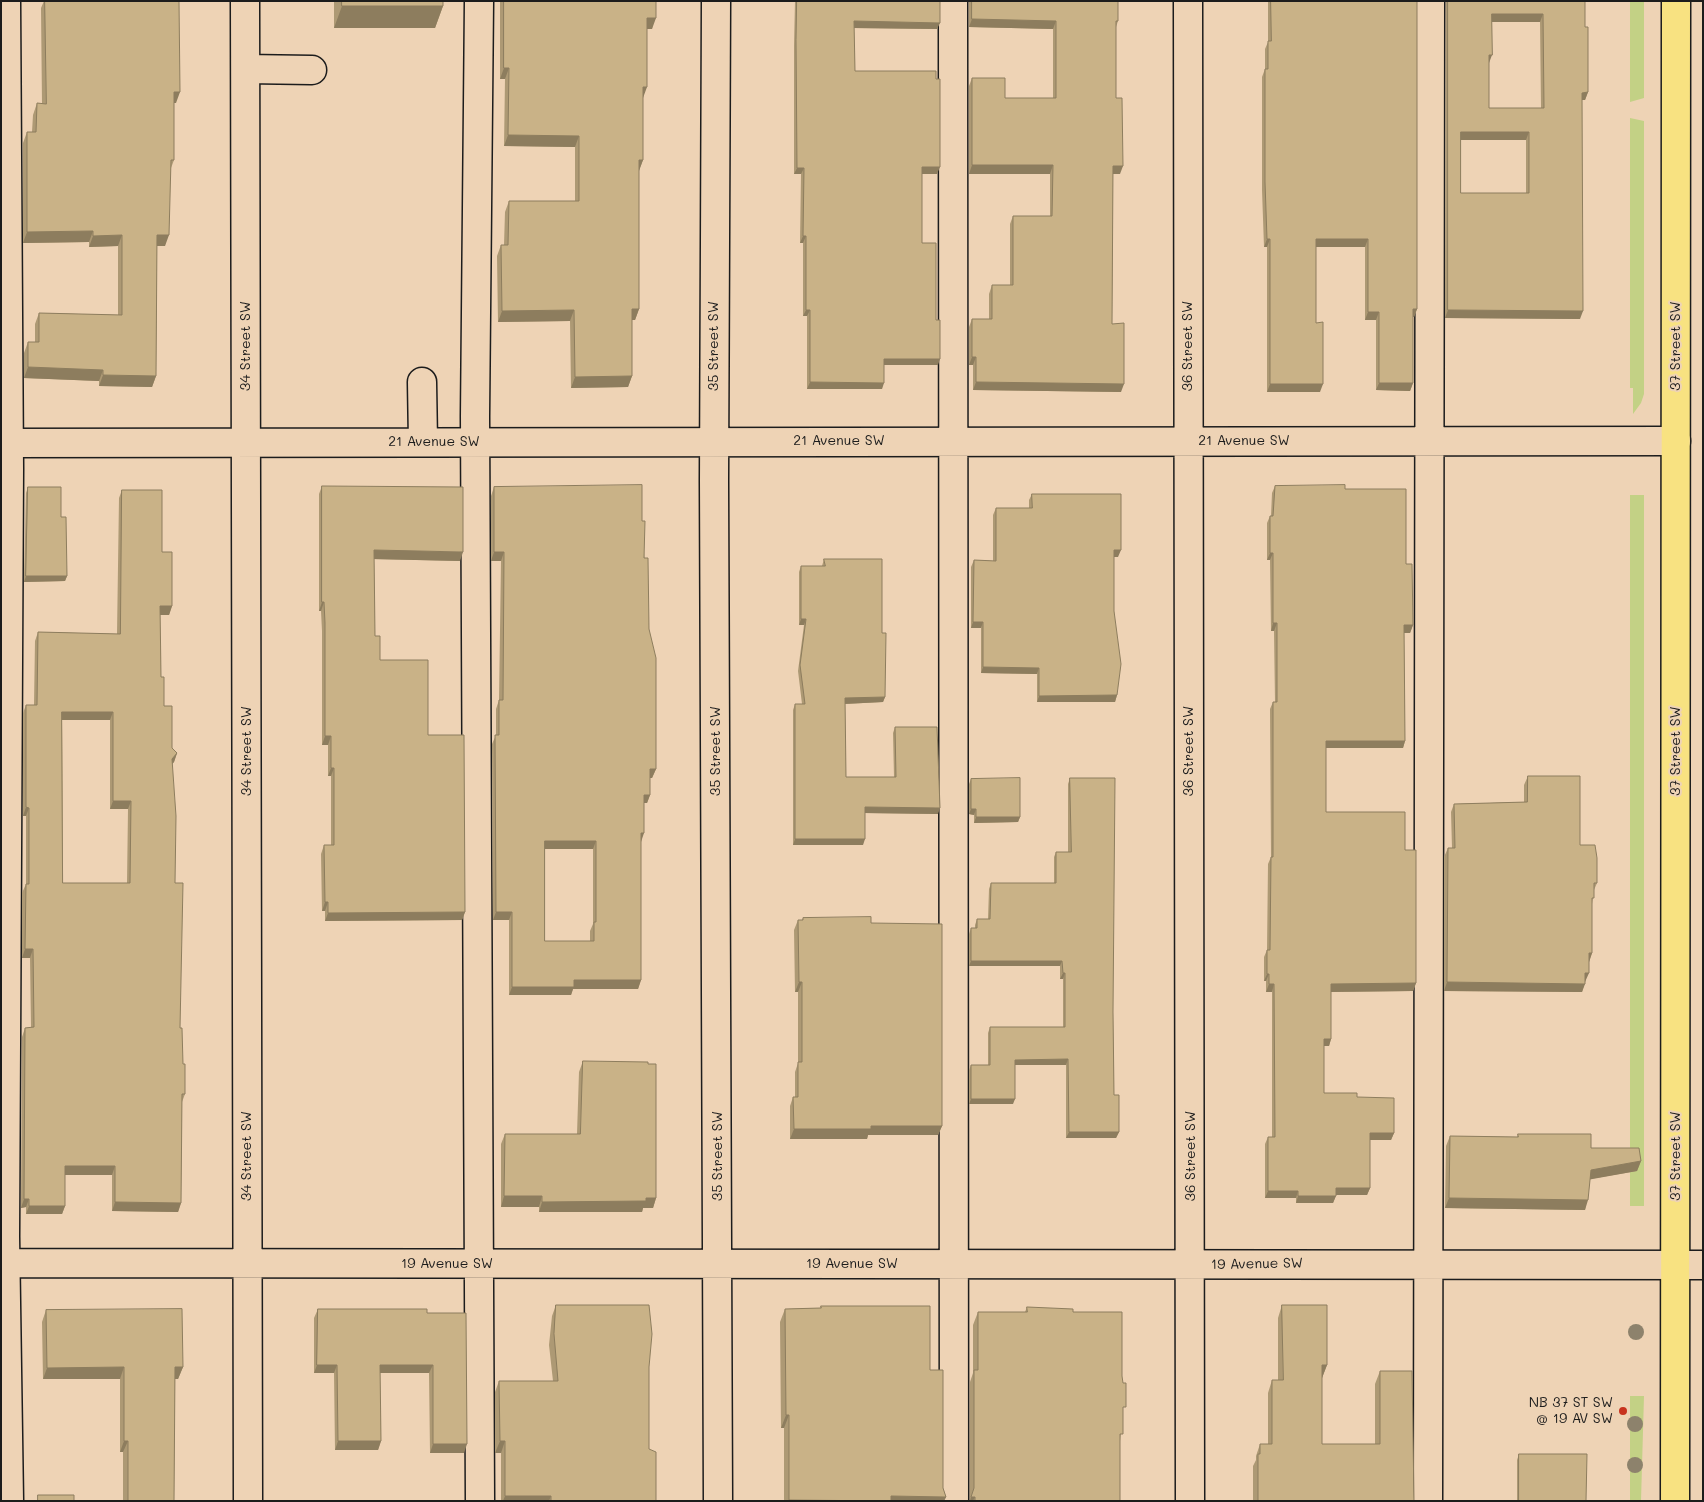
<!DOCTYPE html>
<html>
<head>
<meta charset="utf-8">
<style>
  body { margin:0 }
  #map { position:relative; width:1704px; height:1502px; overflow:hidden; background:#eed3b5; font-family:Mali,sans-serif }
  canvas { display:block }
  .frame { position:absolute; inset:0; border:2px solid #1c1c1c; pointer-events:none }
</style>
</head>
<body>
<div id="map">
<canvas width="1704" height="1502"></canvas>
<div class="frame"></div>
</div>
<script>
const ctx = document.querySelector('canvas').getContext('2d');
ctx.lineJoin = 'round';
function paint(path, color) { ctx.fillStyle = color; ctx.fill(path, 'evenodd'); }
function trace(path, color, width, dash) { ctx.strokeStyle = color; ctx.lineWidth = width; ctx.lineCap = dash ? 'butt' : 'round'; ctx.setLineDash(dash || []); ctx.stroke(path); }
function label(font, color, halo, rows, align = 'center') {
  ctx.font = font + ' Mali,sans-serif'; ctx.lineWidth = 4; ctx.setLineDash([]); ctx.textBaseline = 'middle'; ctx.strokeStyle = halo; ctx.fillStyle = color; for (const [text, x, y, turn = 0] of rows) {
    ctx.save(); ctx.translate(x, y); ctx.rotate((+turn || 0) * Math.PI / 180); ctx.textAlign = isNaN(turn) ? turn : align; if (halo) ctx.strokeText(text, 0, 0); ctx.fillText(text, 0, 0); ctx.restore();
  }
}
paint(new Path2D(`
  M1630,1H1644V98L1630,102Z
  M1630,118L1644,121V394L1641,403L1633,414V388H1630Z
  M1630,495H1644V1206H1630Z
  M1630,1396H1644L1641,1501H1630Z`), '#c3d185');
const minor = new Path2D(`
  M6,1L9,469L5,1236L9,1501
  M245,1L248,1501
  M479,1L475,416L480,1501
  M716,1L714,480L718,1501
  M953,1L954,1501
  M1188,1L1190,1501
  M246,69L312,70
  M422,382L423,442
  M1,443L1676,441
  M1,1263L1703,1265
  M1428,1501L1430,1`);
const major = new Path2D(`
  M1675,1501L1676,1`);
trace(minor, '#1c1c1c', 31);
trace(major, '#1c1c1c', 31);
trace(minor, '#eed3b5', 28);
trace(major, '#f8e281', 28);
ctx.fillStyle = '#8d826c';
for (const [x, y] of [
  [1636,1332],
  [1635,1424],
  [1635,1465]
]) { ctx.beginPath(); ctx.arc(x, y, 8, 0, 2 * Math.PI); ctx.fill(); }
paint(new Path2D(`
  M44,1H179L176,103H174V160L171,168L165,246H157L156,376L152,387L99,386V381L24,378V353L28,342H35V324L39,313L118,315V246L89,247V242L23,243V143L27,132H32L33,115L37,103L42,104L41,8Z
  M334,1H443V6L435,28H334Z
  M500,1H656L652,29H647L643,98V160L639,170V309L635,320H632V376L628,387L571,388L570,321L498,322L497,256L501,245H504L505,212L509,201H575V147L504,146L505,79H500Z
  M795,1H940L937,29L854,28L855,71L937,174H922V243L936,320L938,365H884L882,389H807V316H803V243H800L801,174H794V46Z
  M969,1H1118V21L1116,27V98L1120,174H1113L1112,324L1121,392L973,390V365H969V327L972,319H989V294L992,285H1010V224L1013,216H1050V174H969V86L972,78L1005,98H1053V29L969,27Z
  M1268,1H1417V309L1414,317H1413V383L1410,391L1376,390V320H1365V247H1316V323L1320,392H1267V247H1264L1262,190V77L1265,69V49L1268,42Z
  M1446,1H1585V27L1588,92L1585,100H1582L1580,319L1445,318ZM1492,22H1540L1541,108H1489V63ZM1461,140H1526V193H1461Z
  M322,486L460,561L374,559L375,636L380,660L428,735L465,912L462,920L325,921V911H322L321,854L324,845H331V776H328V745H322V631L321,611H319V494Z
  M1275,486L1345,489L1406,564L1413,625L1410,633H1404L1405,741L1403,748H1326V812L1405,850L1416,983L1413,991L1331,992V1039L1329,1046H1324V1093L1357,1097L1394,1133L1391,1140H1370V1188L1367,1195H1336L1333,1203H1296V1198H1265V1144L1268,1137H1272V992H1266V981H1264V957L1267,950L1268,864L1271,857L1270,709L1273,702H1275L1274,631H1271L1270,560H1267V523L1270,516H1271L1272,493Z
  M28,487L61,517L67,576L65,581L24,582L26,493Z
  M494,487L642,521L649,629L656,769L652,778H650V795L647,803H644L641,842V980L638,989H573L571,995H509V920H493L492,744L496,735V709L499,700L501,561H491V496ZM545,849H593V924L590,931V941H545Z
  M122,490L162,552L172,606L169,615H160L161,677L164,706L172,748L177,753L174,762L172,764L175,883L180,1028L185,1094L182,1102L181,1203L178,1212L112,1211V1175H65V1206L62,1214H26V1207L21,1208L22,1037L25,1028L31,1027L30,958H22V893L26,884V816H23V713L26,705H34L35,641L38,632L117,634L119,498ZM62,720H110V809H128L127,883H63Z
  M1032,494L1118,557H1114V611L1117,695L1115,702H1037V674L981,673V628H971V567L974,560L993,561V515L996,508H1029V500Z
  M824,559L882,633L885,697L883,702L845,704L846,777H894L893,733L895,727L938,814L865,813L863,845H793V710L795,704H802L798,671L804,625H799V572L801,566H822Z
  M1528,776L1580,845L1597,883L1594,890L1592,904V953L1589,962L1585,982L1582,992L1444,991V857L1448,848H1452L1451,812L1454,804L1524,802V785Z
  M1070,778L1113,1012L1114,1095L1119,1132L1116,1138H1066V1065H1015L1013,1104H969V1070L971,1065H988V1033L990,1027H1063V979H1060V966H969V934L971,928H975V925L977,919H988L989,889L991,883H1054V857L1056,852H1068V784Z
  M971,779L1020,817L1018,822L974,823V815L969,814V784Z
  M803,918L871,923L942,1126L938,1135H868L867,1139H790V1106L793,1097H795V1072L798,1063V992H795L794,930L798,920H802Z
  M583,1061L656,1198L653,1208H643L642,1212H539V1207H501V1144L505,1134H577L579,1072Z
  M1518,1134L1591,1148L1641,1161L1637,1171L1590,1179L1585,1210L1445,1208L1446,1146L1450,1136L1517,1137Z
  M556,1305L649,1367V1449L656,1501H501V1453H495V1392L499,1381H553L549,1345L552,1316Z
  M1282,1305L1327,1365L1322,1378V1444H1375V1384L1380,1371L1414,1501H1253V1466L1256,1460V1456L1260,1444H1268V1393L1272,1380H1278V1318Z
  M821,1306L930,1370L943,1488L946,1497L944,1501H784V1428H781L780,1322L785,1309L820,1308Z
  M1027,1307L1073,1312L1123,1415L1120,1441V1501H970V1382L973,1373V1325L978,1312H1025Z
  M318,1309L427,1313L464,1453H430L429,1373H380L381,1441L378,1450H335L334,1373H314V1318Z
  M46,1310L183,1367L178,1379H175L174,1501H123V1452H120V1379H43L42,1322Z
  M1519,1454L1586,1501H1517V1460Z`), '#ad9974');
paint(new Path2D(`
  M342,6H443L435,28H334Z
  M1492,14H1543L1540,22H1489Z
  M647,18H656L652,29H643Z
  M972,19L1056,21L1053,29L969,27Z
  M854,21L940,23L937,29L852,28Z
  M1489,55H1492L1489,63H1486Z
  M504,68H509L505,79H500Z
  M643,87H647L643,98H639Z
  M174,92H180L176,103H170Z
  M1588,92L1585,100H1579L1582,93Z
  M1461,132H1529L1526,140H1458Z
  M508,135L579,136L575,147L504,146Z
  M639,160H643L639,171Z
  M972,165H1053L1050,174H969Z
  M1113,166H1123L1120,174H1110Z
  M922,167H940L937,174H920Z
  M797,168H804L801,174H794Z
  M93,231L89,242L23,243L27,232Z
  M122,235L118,246L89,247L93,236Z
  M157,235H169L165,246H153Z
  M803,236H806L803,243H800Z
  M1267,239H1270L1267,247H1264Z
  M1316,239H1368L1365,247H1314Z
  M632,309H639L635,320H628Z
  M1413,309H1417L1414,317H1410Z
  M574,310L570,321L498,322L502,311Z
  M806,310H810L807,316H803Z
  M1448,310L1583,311L1580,319L1445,318Z
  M1368,312H1379L1376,320H1365Z
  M972,357H976L973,365H969Z
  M884,359H940L938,365H882Z
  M28,367L103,370L99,381L24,378Z
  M103,375L156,376L152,387L99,386Z
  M632,376L628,387L571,388L575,377Z
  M810,382L884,383L882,389H807Z
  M976,382L1124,384L1121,392L973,390Z
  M1379,383H1413L1410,391L1376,390Z
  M1270,384H1323L1320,392H1267Z
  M374,550L463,552L460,561L371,559Z
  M1114,550H1121L1118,557H1111Z
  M494,552H504L501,561H491Z
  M1270,553H1273L1270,560H1267Z
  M26,576H67L65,581L24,582Z
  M322,602H324L321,611H319Z
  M160,606H172L169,615H157Z
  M801,619H806L804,625H799Z
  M973,622H983L981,628H971Z
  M1273,623H1277L1274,631H1271Z
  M1404,625H1413L1410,633H1401Z
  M983,667L1039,668L1037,674L981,673Z
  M1117,695L1115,702H1037L1039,696Z
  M885,697L883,702L843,704L845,698Z
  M62,712H113L110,720H59Z
  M325,736H331L328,745H322Z
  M1326,741H1405L1403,748H1324Z
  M177,753L174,762L169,768L172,759Z
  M331,768H334L331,776H328Z
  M650,769H656L652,778H647Z
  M644,795H650L647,803H641Z
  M113,801H131L128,809H110Z
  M26,807L29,808L26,816H23Z
  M865,807L940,808L938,814L863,813Z
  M971,809H976L974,815L969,814Z
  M976,817H1020L1018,822L974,823Z
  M641,833H644L641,842Z
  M795,839H865L863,845H793Z
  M545,841H596L593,849H542Z
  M325,902H328L325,911H322Z
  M465,912L462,920L325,921L328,913Z
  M496,912H512L509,920H493Z
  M25,949H33L30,958H22Z
  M1589,953H1592L1589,962H1585Z
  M971,961H1062L1060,966H969Z
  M1063,973H1065L1063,979H1060Z
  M1585,973H1589L1585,982Z
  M1267,974H1269L1266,981H1264Z
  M574,980H641L638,989H573L571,995H509L512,987Z
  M799,982H802L798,992H795Z
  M1447,982L1585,984L1582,992L1444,991Z
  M1416,983L1413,991L1329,992L1331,984Z
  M1269,984H1274L1272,992H1266Z
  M1324,1039H1331L1329,1046H1321Z
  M1068,1059L1066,1065H1013L1015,1060Z
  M971,1099H1015L1013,1104H969Z
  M871,1126H942L938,1135H868L867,1139H790L794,1129Z
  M1069,1132H1119L1116,1138H1066Z
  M1370,1133H1394L1391,1140H1367Z
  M1641,1161L1637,1171L1587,1180L1591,1170Z
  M65,1166H115L112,1175H62Z
  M1336,1188H1370L1367,1195H1333Z
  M1268,1191H1298L1296,1198H1265Z
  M504,1196H542L539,1207H501Z
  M1298,1196H1336L1333,1203H1296Z
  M646,1198H656L653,1208H643L642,1212H539L542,1202Z
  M1449,1198L1588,1200L1585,1210L1445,1208Z
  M24,1199H29L26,1207L21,1208Z
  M115,1202L181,1203L178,1212L112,1211Z
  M29,1206H65L62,1214H26Z
  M317,1365H337L334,1373H314Z
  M380,1365H433L429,1373H377Z
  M1322,1365H1327L1322,1378Z
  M124,1367L120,1379H43L47,1368Z
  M175,1367H183L178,1379H171Z
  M786,1415H789L784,1428H781Z
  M124,1441H128L123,1452H120Z
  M338,1441H381L378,1450H335Z
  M500,1441H505L501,1453H495Z
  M433,1444H467L464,1453H430Z
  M505,1496H551L549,1501H503Z
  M891,1496L946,1497L944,1501H890Z
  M971,1497H975L973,1501H970Z`), '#8d7d5e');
const building = new Path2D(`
  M45,1H179L180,92H174V160H171L169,235H157L156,376L103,375V370L28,367V342H39V313L122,315V235L93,236V231L27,232V132H36L37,103L46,104Z
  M342,1H443V6H342Z
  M504,1H656V18H647V87H643V160H639V309H632V376L575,377L574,310L502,311L501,245H508L509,201H579V136L508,135L509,68H504Z
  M797,1H940V23L854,21L855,71H936V79H940V167H922V243H936V320H940V359H884V383L810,382V310H806V236H803L804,168H797L796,40Z
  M972,1H1118V21H1116V98H1122L1123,166H1113L1112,324L1124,323V384L976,382V357H972V319H992V285H1013V216H1052L1053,165H972V78H1005V98H1056V21L972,19Z
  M1271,1H1417V309H1413V383H1379V312H1368V239H1316V323L1323,322V384H1270V239H1267L1265,182V69H1268V41H1271Z
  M1448,1H1585V27H1588V92L1582,93L1583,311L1448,310ZM1492,14H1543L1544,108H1489V55H1492ZM1461,132H1529V193H1461Z
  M642,485V521H645L644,558H648L649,629L656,658V769H650V795H644V833H641V980H574V987H512V912H496L495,735H499V700H503L504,552H494V487ZM545,841H596V922H594V941H545Z
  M1345,485V489H1406V564H1412L1413,625H1404L1405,741H1326V812H1405V850H1416V983L1331,984V1039H1324V1093H1357V1097L1394,1098V1133H1370V1188H1336V1196H1298V1191H1268V1137H1275L1274,984H1269V974H1267V950H1270L1271,857H1273V702H1277V623H1273V553H1270V516H1273L1275,486Z
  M322,486L463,487V552L374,550L375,636H380V660H428V735H464L465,912L328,913V902H325L324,845H334V768H331V736H325V623L324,602H322Z
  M28,487H61V517H66L67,576H26Z
  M122,490H162V552H172V606H160L161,677H164V706H172V748L177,753L172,759L176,816L175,883H183L180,1028H182L183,1064H185V1094H182L181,1203L115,1202V1166H65V1206H29V1199H24L25,1028L34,1027L33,949H25L26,884H29V808L26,807V705H37L38,632L120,634ZM62,712H113V801H131L130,883H63Z
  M1032,494H1121V550H1114V611L1121,664L1117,695L1039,696V668L983,667V622H973L974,560L996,561V508H1032Z
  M824,559H882V633H886L885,697L845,698L846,777H896L895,727H937L940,808L865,807V839H795V704H805L800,665L806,619H801V566H825Z
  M1528,776H1580V845H1595L1597,858V883H1594V898H1592V953H1589V973H1585V984L1447,982L1448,848H1455L1454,804L1527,802Z
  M1020,778V817H976V809H971V779Z
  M1070,778H1115L1113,1012L1114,1095H1119V1132H1069L1068,1059L1015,1060V1099H971V1065H990V1027H1065V973H1063L1062,961H971V928H977V919H990L991,883H1056V852H1071Z
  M871,917V923L942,924V1126H871V1129H794L793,1097H798V1062H802V982H799L798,920H803V918Z
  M583,1061L648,1062V1064H656V1198H646V1201L542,1202V1196H504L505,1134H580Z
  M1518,1134H1591V1148H1639L1641,1161L1591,1170L1588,1200L1449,1198L1450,1136L1518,1137Z
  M556,1305H649L652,1334L649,1367V1449L656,1452V1501H551V1496H505V1441H500L499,1381H558L554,1334Z
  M1282,1305H1327V1365H1322V1444H1380V1371H1412L1414,1501H1258V1454H1260V1444H1272V1380H1283Z
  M821,1306H930V1370H943V1488L946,1497L891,1496V1501L789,1500V1415H786L785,1309L821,1308Z
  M1027,1307L1073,1309V1312H1122V1376L1123,1383H1126V1407H1123V1434H1120V1501H975V1497H971L974,1488V1370H978V1312H1027Z
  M182,1309L183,1367H175L174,1501H128V1441H124V1367L47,1368L46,1310Z
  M318,1309H427V1313H466L467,1444H433V1365H380L381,1441H338L337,1365H317Z
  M1519,1454H1587L1586,1501H1519Z
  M38,1495H74V1501H38Z`);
paint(building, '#c9b287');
trace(building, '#8d7d5e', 1);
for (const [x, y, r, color] of [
  [1623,1411,5,"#c8321e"]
]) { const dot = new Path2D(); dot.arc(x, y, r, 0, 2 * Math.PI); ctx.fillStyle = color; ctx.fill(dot); trace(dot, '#eed3b5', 2); }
label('14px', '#1c1c1c', '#eed3b5', [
  ["34 Street SW",246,346,-90],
  ["35 Street SW",714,346,-90],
  ["36 Street SW",1188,346,-90],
  ["37 Street SW",1676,346,-90],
  ["21 Avenue SW",839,441],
  ["21 Avenue SW",1244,441],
  ["21 Avenue SW",434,442],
  ["34 Street SW",247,751,-90],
  ["35 Street SW",716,751,-90],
  ["36 Street SW",1189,751,-90],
  ["37 Street SW",1676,751,-90],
  ["34 Street SW",247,1156,-90],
  ["35 Street SW",718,1156,-90],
  ["36 Street SW",1191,1156,-90],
  ["37 Street SW",1676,1156,-90],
  ["19 Avenue SW",447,1264],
  ["19 Avenue SW",852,1264],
  ["19 Avenue SW",1257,1264,-1]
]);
label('14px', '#1c1c1c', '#eed3b5', [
  ["NB 37 ST SW",1613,1403],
  ["@ 19 AV SW",1613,1419]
], 'right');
</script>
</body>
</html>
